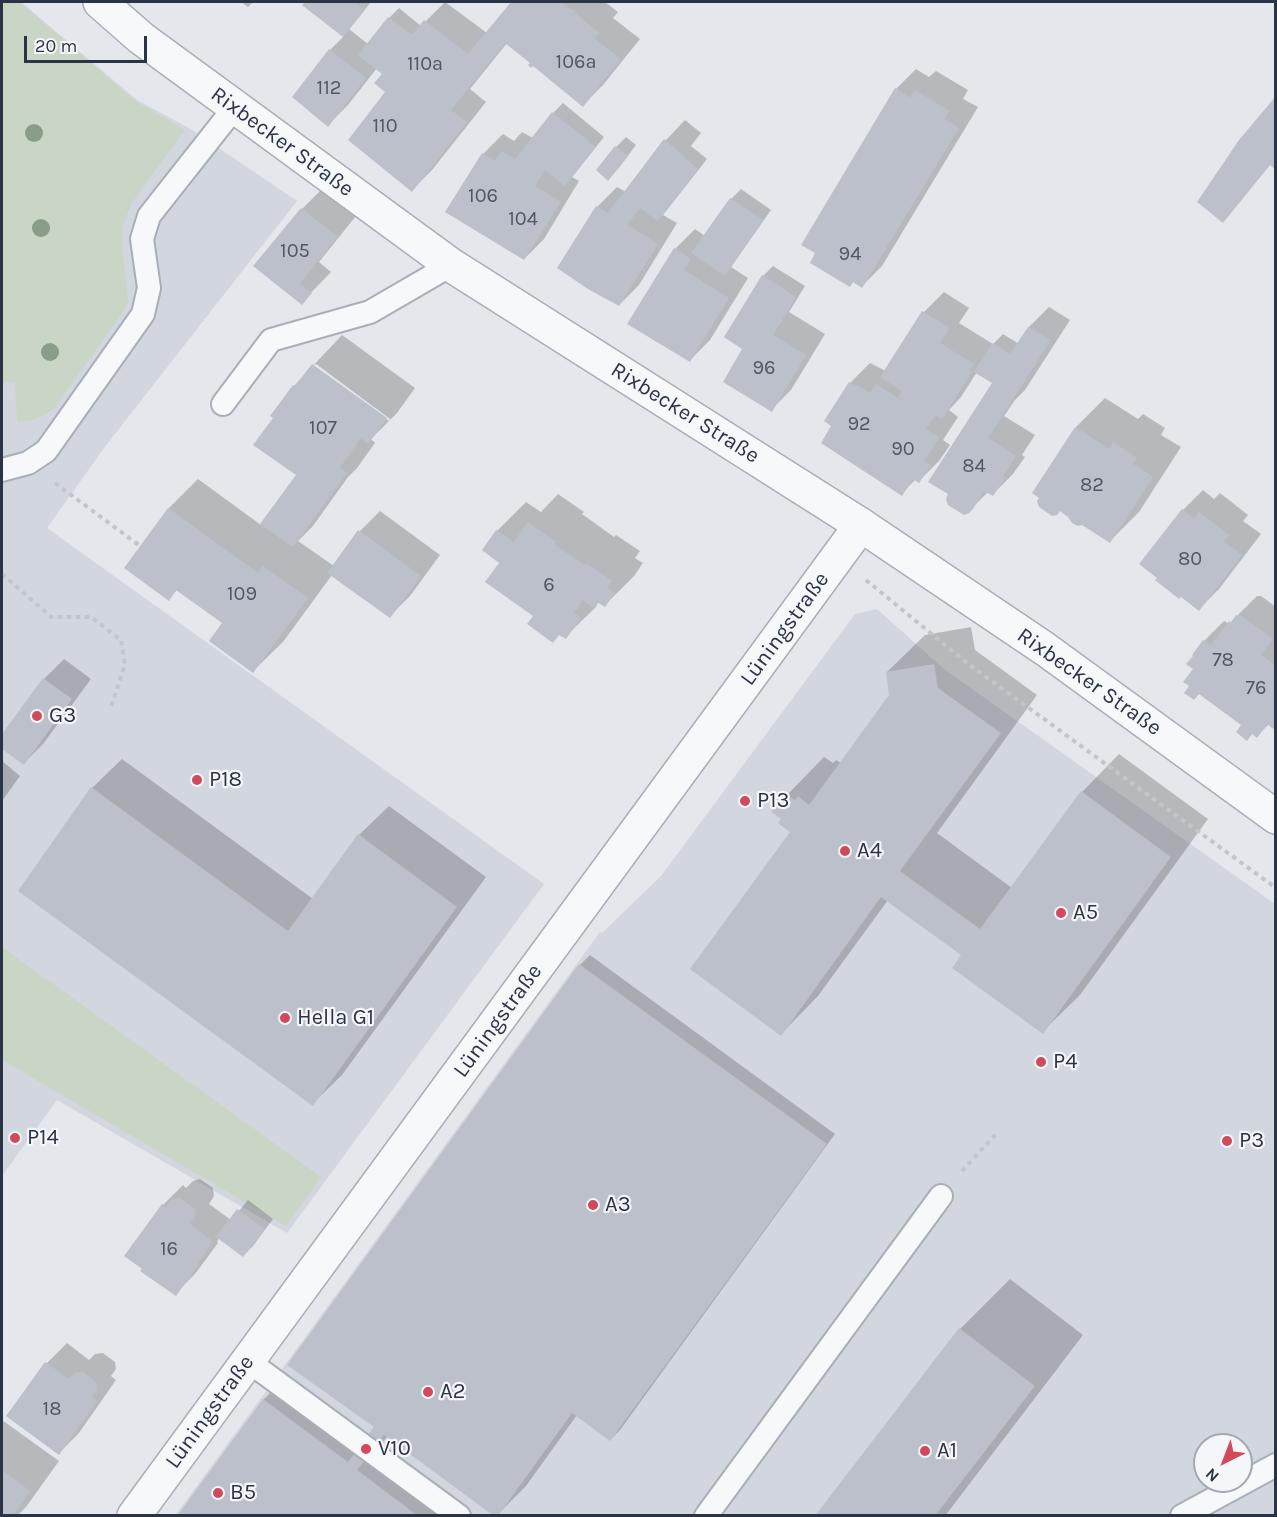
<!DOCTYPE html>
<html>
<head>
<meta charset="utf-8">
<style>
  body { margin:0 }
  #map { position:relative; width:1277px; height:1517px; overflow:hidden; background:#e4e7ec; font-family:Karla,sans-serif }
  canvas { display:block }
  .frame { position:absolute; inset:0; border:3px solid #2b3445; pointer-events:none }
  .north { position:absolute; left:1193px; top:1433px; width:60px; height:60px; box-sizing:border-box; background:#f4f6f9; border:2px solid #a4a8b1; border-radius:50%; rotate:222deg; font-size:16px; font-weight:700; line-height:24px; text-align:center; color:#2b3445 }
  .north::after { content:''; display:block; margin:auto; width:21px; height:27px; background:#d1495b; clip-path:polygon(50% 0,100% 100%,50% 72%,0 100%) }
  .scale { position:absolute; left:24px; top:36px; width:123px; height:27px; box-sizing:border-box; border:3px solid #2b3445; border-top:0; padding-left:8px; font-size:18px; line-height:21px; white-space:nowrap; color:#2b3445; -webkit-text-stroke:4px #f4f6f9; paint-order:stroke }
</style>
</head>
<body>
<div id="map">
<canvas width="1277" height="1517"></canvas>
<div class="frame"></div>
<div class="north">N</div>
<div class="scale">20 m</div>
</div>
<script>
const ctx = document.querySelector('canvas').getContext('2d');
ctx.lineJoin = 'round';
function paint(path, color) { ctx.fillStyle = color; ctx.fill(path, 'evenodd'); }
function trace(path, color, width, dash) { ctx.strokeStyle = color; ctx.lineWidth = width; ctx.lineCap = dash ? 'butt' : 'round'; ctx.setLineDash(dash || []); ctx.stroke(path); }
function label(font, color, halo, rows, align = 'center') {
  ctx.font = font + ' Karla,sans-serif'; ctx.lineWidth = 4.5; ctx.setLineDash([]); ctx.textBaseline = 'middle'; ctx.strokeStyle = halo; ctx.fillStyle = color; for (const [text, x, y, turn = 0] of rows) {
    ctx.save(); ctx.translate(x, y); ctx.rotate((+turn || 0) * Math.PI / 180); ctx.textAlign = isNaN(turn) ? turn : align; if (halo) ctx.strokeText(text, 0, 0); ctx.fillText(text, 0, 0); ctx.restore();
  }
}
paint(new Path2D(`
  M2,2H21L137,100L189,128L297,201L104,448L47,528L544,884L287,1233L57,1100L2,1176Z
  M877,609L944,669L1275,904V1515L175,1516L600,932L602,933L661,876L855,614ZM1205,1445H1241V1481H1205Z`), '#d2d6de');
paint(new Path2D(`
  M2,2H20L135,101L185,130L131,204L123,226L122,251L127,285L128,303L119,318L55,407C43,418 33,421 17,422L15,382H2Z
  M2,947L321,1177L286,1226L2,1060Z`), '#c9d6c5');
paint(new Path2D(`
  M241,2H253L248,7Z
  M307,2H371L349,29L368,44L389,18L399,8L421,26L445,2L487,33L512,2H605L618,12L613,18L640,39L603,85L583,105L507,43L470,89L486,102L432,170L412,190L384,73L377,68L348,105L328,125L294,97L330,50L344,36L304,5Z
  M916,69L929,77L936,71L968,90L963,99L978,107L882,266L862,286L854,281L850,285L896,89Z
  M563,103L604,137L572,177L579,181L544,239L524,259L483,154L503,134L514,141L522,132L533,138L553,113Z
  M685,120L701,133L691,146L707,159L663,215L677,223L639,285L619,305L597,207L617,187L626,192L666,140Z
  M626,137L636,145L618,169L608,179L598,170L616,147Z
  M322,189L356,216L319,262L331,272L301,303L256,265L302,209Z
  M741,189L771,210L731,267L748,278L710,340L690,360L675,249L695,229L705,236L731,199Z
  M773,266L805,286L789,312L825,334L791,390L771,410L744,348L763,276Z
  M944,292L969,308L959,323L993,344L1003,334L1019,344L1029,327L1049,307L1070,320L1025,390L1015,400L1004,416L1035,435L1022,455L1025,457L1013,474L993,494L988,492L969,511L998,377L977,372L961,397L949,410L958,417L943,440L950,445L939,461L919,481L916,479L901,494L833,426L850,383L870,363L886,371L924,312Z
  M342,335L415,388L397,413L371,439L375,443L357,468L348,477L313,526L298,541L334,566L360,531L380,511L440,555L410,596L390,616L332,575L283,642L253,671L224,623L178,589L168,599L126,567L169,508L198,479L261,525L298,475L275,417L294,386ZM316,364L390,419L389,421L313,366Z
  M1105,398L1138,419L1143,414L1165,428L1161,435L1181,447L1139,512L1110,541L1034,493L1076,427Z
  M1203,490L1214,499L1220,493L1248,515L1243,521L1261,534L1219,589L1199,609L1183,510Z
  M558,494L584,512L582,514L614,537L616,535L640,551L635,558L643,563L634,576L605,605L599,601L595,608L565,637L535,615L501,563L497,531L526,502L541,512Z
  M1257,596H1261L1276,607V725L1269,724L1257,736L1191,686L1204,641L1224,621L1229,624Z
  M971,627L975,650L1037,695L937,833L1012,888L1082,792L1119,754L1208,819L1080,995L1042,1032L963,955L888,900L818,996L781,1034L792,831L783,819L774,812L787,795L824,757L833,763L836,760L841,763L891,695L887,672L925,635Z
  M64,659L91,679L43,744L24,763L2,747V736L44,679Z
  M122,759L313,899L359,835L389,806L486,877L342,1075L312,1104L92,788Z
  M2,761L20,776L2,801Z
  M590,955L835,1134L620,1430L610,1440L577,1415L526,1486L497,1515L388,1436L376,1449L465,1516H179L264,1399L284,1380L365,1441L376,1427L289,1364L580,965Z
  M200,1179L213,1188L214,1196L209,1204L231,1220L248,1200L273,1219L253,1246L243,1256L219,1238L217,1242L218,1243L195,1274L175,1294L126,1255L163,1205L183,1185L186,1188L193,1181Z
  M1010,1279L1083,1335L945,1516H817L960,1329Z
  M67,1343L89,1360L95,1354L103,1353L115,1362L116,1369L111,1376L116,1380L79,1433L59,1453L8,1416L47,1363Z
  M2,1420L59,1461L26,1507L17,1516H2Z`), '#0003');
paint(new Path2D(`
  M305,2H354L365,10L343,37L302,5Z
  M511,2H561L572,10V9L576,12L575,13L599,33L594,38L621,59L583,107L533,66L531,68L528,65L530,63L505,43L451,110L467,122L412,192L348,140L385,92L374,83L382,74L358,55L388,17L412,35L424,20L468,54Z
  M329,49L366,78L328,127L292,97Z
  M895,88L910,98L915,90L949,111L944,119L959,128L862,288L853,282L850,287L810,263L815,253L801,245Z
  M1276,96V170L1270,165L1223,223L1197,202L1239,140Z
  M552,112L596,147L565,186L545,170L535,186L561,202L524,260L445,212L482,153L495,161L501,151L515,159Z
  M664,139L698,169L658,221L640,208L627,225L658,244L619,306L588,289L557,268L596,206L608,213Z
  M615,146L628,156L608,181L596,170Z
  M730,198L763,220L725,276L691,253Z
  M301,208L338,237L300,283L312,293L302,305L253,266Z
  M674,248L691,259L684,270L729,298L690,362L627,324Z
  M762,275L796,297L773,335L806,355L772,412L723,382L742,349L724,337Z
  M922,311L950,328L940,343L974,364L970,370L972,372L942,419L935,415L926,429L939,437L924,461L931,465L919,483L913,479L902,496L821,443L831,426L824,421L849,382L856,386L857,385L870,393L876,384L898,398L902,391L880,377Z
  M1028,327L1051,340L988,438L1016,456L1003,476L1006,477L993,496L984,491L973,509L969,513L964,515L948,505L946,499L948,494L928,482L992,383L974,372L992,343L1010,354Z
  M312,364L387,418L368,444L361,438L340,467L347,473L293,547L260,524L296,475L253,445L273,418L270,416L293,385L295,386Z
  M1075,427L1109,449L1113,442L1137,458L1133,464L1153,477L1110,543L1082,525L1078,526L1072,523L1068,517L1060,511L1057,515L1052,516L1039,507L1037,501L1039,498L1032,493Z
  M168,508L258,573L263,566L308,598L253,673L209,641L222,623L176,590L169,601L124,568Z
  M1182,509L1194,518L1199,512L1229,535L1224,542L1242,555L1199,611L1181,597L1179,599L1155,580L1157,578L1139,564Z
  M528,522L556,542L554,544L584,565L586,563L612,581L607,588L615,593L605,607L597,602L593,608L583,600L574,613L581,618L566,639L559,635L553,643L527,624L533,616L485,582L499,563L482,550L496,530L514,542Z
  M358,530L421,576L390,618L327,573Z
  M1236,615L1241,616L1273,639L1261,655L1276,666V726L1273,729L1267,724L1257,738L1252,734L1247,741L1236,732L1241,725L1199,694L1194,700L1184,693L1189,686L1183,682L1193,669L1186,664L1193,656L1192,655L1203,640L1211,645L1229,621L1231,623Z
  M934,664L938,688L1001,733L900,871L980,929L1081,791L1171,857L1043,1034L952,968L961,955L881,897L781,1036L690,969L790,832L778,823L781,819L771,812L785,794L795,800L798,796L809,805L889,695L886,672Z
  M43,678L72,699L24,765L2,749V734Z
  M91,787L288,931L358,834L457,907L313,1106L18,891Z
  M579,964L827,1144L610,1441L572,1413L498,1516H494L384,1435L357,1470L418,1516H177L263,1399L348,1462L374,1427L287,1365Z
  M180,1198L194,1208L195,1217L190,1224L213,1242L198,1263L199,1264L176,1296L140,1271L142,1269L124,1256L162,1204L166,1207L171,1200Z
  M237,1209L265,1229L243,1257L216,1237Z
  M959,1328L1035,1386L935,1516H815Z
  M45,1362L69,1379L74,1373L83,1372L96,1382L97,1390L92,1397L97,1401L59,1455L6,1416Z
  M2,1470L30,1491L13,1516H2Z`), '#bbc0ca');
const service = new Path2D(`
  M223,404L271,340L370,312L451,265
  M2,470L28,463L46,451L143,314L149,288L142,239L149,216L235,107
  M248,1361L459,1516
  M706,1516L941,1196
  M1182,1516L1276,1465`);
const minor = new Path2D(`
  M134,1516L861,525`);
const tertiary = new Path2D(`
  M100,2L141,38L451,265L861,525L1045,649L1276,817`);
trace(service, '#a9aeb7', 26);
trace(minor, '#a9aeb7', 36);
trace(tertiary, '#a9aeb7', 36);
trace(new Path2D(`
  M55,483L140,546
  M2,574L51,617H91L121,640L125,665L111,707
  M866,580L967,663L1276,888
  M962,1171L996,1134`), '#c2c5cb', 4, [4.5, 4.5]);
trace(service, '#f7f8fa', 22);
trace(minor, '#f7f8fa', 33);
trace(tertiary, '#f7f8fa', 33);
ctx.fillStyle = '#899d89';
for (const [x, y] of [
  [34,133],
  [41,228],
  [50,352]
]) { ctx.beginPath(); ctx.arc(x, y, 9, 0, 2 * Math.PI); ctx.fill(); }
for (const [x, y, r, color] of [
  [37,716,6,"#d1495b"],
  [197,780,6,"#d1495b"],
  [745,801,6,"#d1495b"],
  [845,851,6,"#d1495b"],
  [1061,913,6,"#d1495b"],
  [285,1018,6,"#d1495b"],
  [1041,1062,6,"#d1495b"],
  [15,1138,6,"#d1495b"],
  [1227,1141,6,"#d1495b"],
  [593,1205,6,"#d1495b"],
  [428,1392,6,"#d1495b"],
  [366,1449,6,"#d1495b"],
  [925,1451,6,"#d1495b"],
  [218,1493,6,"#d1495b"]
]) { const dot = new Path2D(); dot.arc(x, y, r, 0, 2 * Math.PI); ctx.fillStyle = color; ctx.fill(dot); trace(dot, '#f4f6f9', 2); }
label('20px', '#4f5766', null, [
  ["106a",576,62],
  ["110a",425,64],
  ["112",329,88],
  ["110",385,126],
  ["106",483,196],
  ["104",523,219],
  ["105",295,251],
  ["94",850,254],
  ["96",764,368],
  ["92",859,424],
  ["107",323,428],
  ["90",903,449],
  ["84",974,466],
  ["82",1092,485],
  ["80",1190,559],
  ["6",549,585],
  ["109",242,594],
  ["78",1223,660],
  ["76",1256,688],
  ["16",169,1249],
  ["18",52,1409]
]);
label('22px', '#2b3445', '#f4f6f9', [
  ["Rixbecker Straße",282,142,36],
  ["Rixbecker Straße",685,413,32],
  ["Lüningstraße",785,629,-54],
  ["Rixbecker Straße",1089,682,35],
  ["Lüningstraße",498,1021,-54],
  ["Lüningstraße",210,1412,-54]
]);
label('22px', '#2b3445', '#f4f6f9', [
  ["G3",49,716],
  ["P18",209,780],
  ["P13",757,801],
  ["A4",857,851],
  ["A5",1073,913],
  ["Hella G1",297,1018],
  ["P4",1053,1062],
  ["P14",27,1138],
  ["P3",1239,1141],
  ["A3",605,1205],
  ["A2",440,1392],
  ["V10",378,1449],
  ["A1",937,1451],
  ["B5",230,1493]
], 'left');
</script>
</body>
</html>
